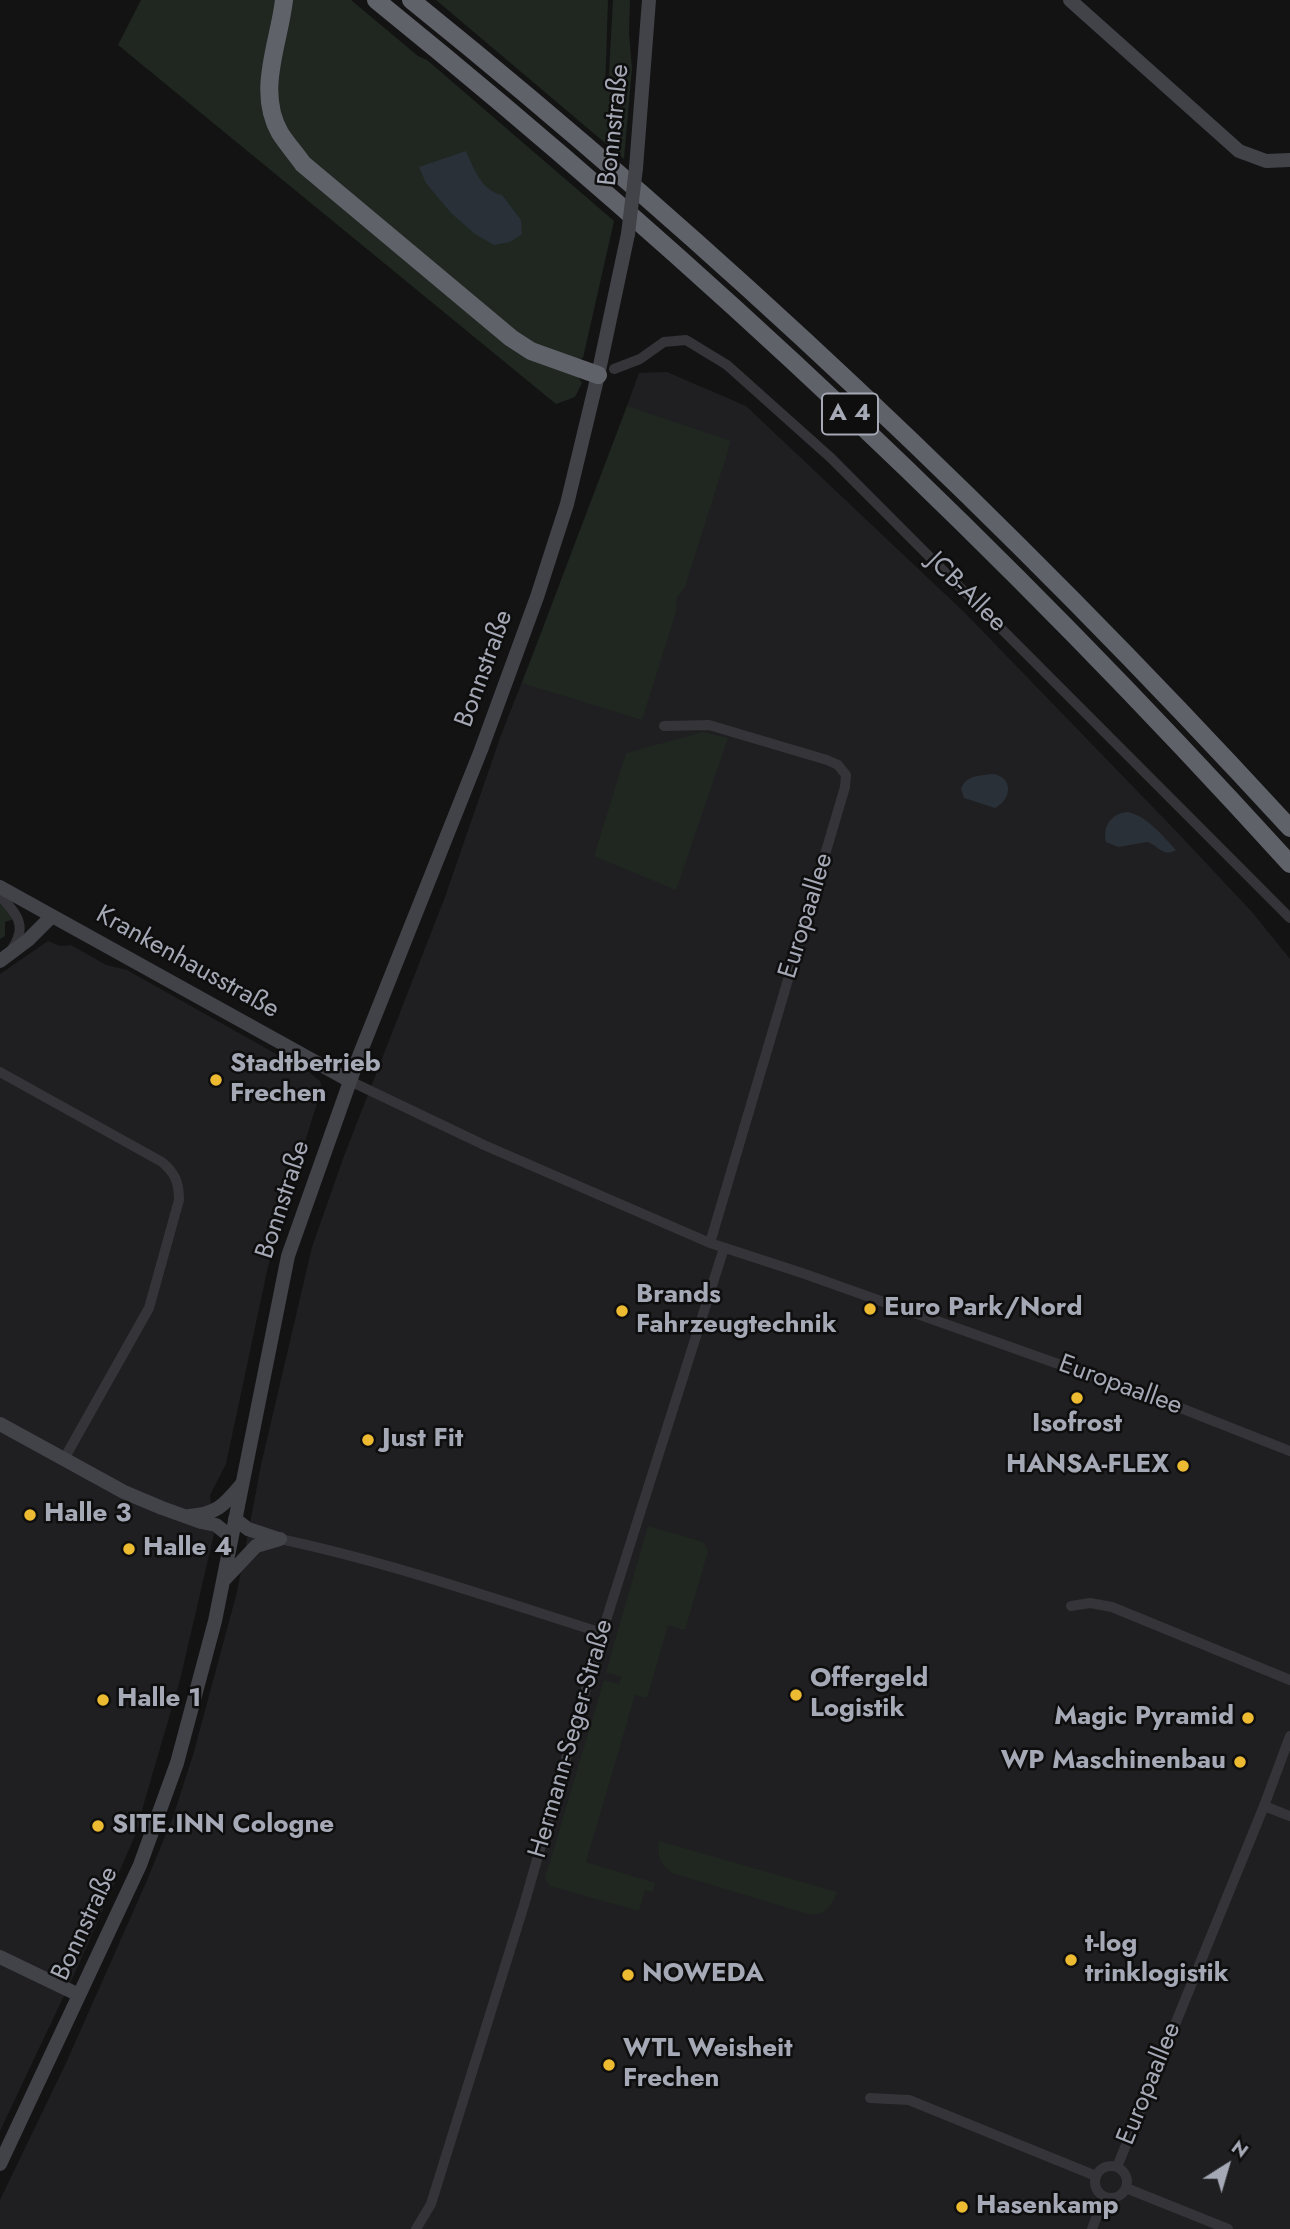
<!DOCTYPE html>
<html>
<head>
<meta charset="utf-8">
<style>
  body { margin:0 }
  #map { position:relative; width:1290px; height:2229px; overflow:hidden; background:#131314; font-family:Jost,sans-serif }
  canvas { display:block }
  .north { position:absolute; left:1192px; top:2131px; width:70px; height:70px; -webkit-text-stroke:5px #0e0e0f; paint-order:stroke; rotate:37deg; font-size:19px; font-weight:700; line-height:28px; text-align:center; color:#a5a8b5 }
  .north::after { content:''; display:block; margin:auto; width:24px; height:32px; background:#a5a8b5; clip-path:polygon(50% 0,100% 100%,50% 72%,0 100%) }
</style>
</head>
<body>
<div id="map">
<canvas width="1290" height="2229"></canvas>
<div class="north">N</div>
</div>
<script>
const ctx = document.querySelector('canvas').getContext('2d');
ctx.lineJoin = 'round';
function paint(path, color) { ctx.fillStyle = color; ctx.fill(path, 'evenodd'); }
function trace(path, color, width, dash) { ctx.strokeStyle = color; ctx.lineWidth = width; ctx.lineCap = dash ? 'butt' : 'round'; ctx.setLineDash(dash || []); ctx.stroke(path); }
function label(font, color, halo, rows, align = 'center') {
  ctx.font = font + ' Jost,sans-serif'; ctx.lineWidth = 5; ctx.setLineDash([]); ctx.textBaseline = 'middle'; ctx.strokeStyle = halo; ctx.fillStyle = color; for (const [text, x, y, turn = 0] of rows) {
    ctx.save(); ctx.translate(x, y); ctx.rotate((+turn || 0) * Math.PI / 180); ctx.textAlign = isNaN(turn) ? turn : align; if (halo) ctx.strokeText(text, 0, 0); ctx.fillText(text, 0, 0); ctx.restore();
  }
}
paint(new Path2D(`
  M667,372L746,406L965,613L1176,831L1252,912L1290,959V2229H0V2200L66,2063L145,1885L173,1817L193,1755L237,1592L261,1465L312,1247L344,1156L445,897L501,735L580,535L639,373Z
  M48,941L60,946L71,945L106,965L127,970L310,1073L320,1081L322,1088L280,1220L267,1271L226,1464L210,1495L214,1534L180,1680L142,1810L144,1815L78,1966L0,2131V974Z`), '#1f1f21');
paint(new Path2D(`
  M141,0H279L269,123L507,342L578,377L582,383L575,397L556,404L118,45Z
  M290,0H351L418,56L427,60L614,221L583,358L575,360L528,341L313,166L284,129L274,89Z
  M436,0H608L605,90L608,91L613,0H630L629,33L632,68L624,159Z
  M627,406L731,441L685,587L677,597L676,612L642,720L522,683Z
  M703,732L728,738L676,890L594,856L626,753Z
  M0,900L14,919L5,922V936L0,939Z
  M648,1526L703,1542L708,1551L685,1630L668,1625L647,1698L635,1695L586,1862L655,1883L653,1892L645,1890L639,1911L550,1886L545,1878L604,1680L619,1684L622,1677L606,1672Z
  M659,1841L837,1892C832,1906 824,1917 808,1914L672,1873C660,1864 657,1856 659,1841Z`), '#1f2720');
paint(new Path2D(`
  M466,151C474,169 481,190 502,195L521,220L522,234L510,242L494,245L475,234L451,213L426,183L419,167Z
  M992,774C1014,776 1012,800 995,808L964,798L961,789C966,775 979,776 992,774Z
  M1128,812C1147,816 1164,837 1176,850C1163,858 1158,845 1147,842L1118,847L1106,842C1102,826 1112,813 1128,812Z`), '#293038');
trace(new Path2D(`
  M614,369L640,359L664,342L686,340L727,365L831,458L1290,918
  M664,726L709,725L827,760L838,765L846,775L845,787L710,1243
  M0,896C17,914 28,926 12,949
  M0,1072L162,1162C175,1173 179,1182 179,1200L149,1308L64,1459
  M350,1081L484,1145L710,1243L802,1273L1168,1403L1290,1451
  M280,1539C389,1562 495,1599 602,1633
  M1071,1606L1090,1603L1112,1607L1290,1680
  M1264,1806L1290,1816
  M870,2098L909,2100L1096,2176
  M1095 2182a16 16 0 1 1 32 0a16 16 0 1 1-32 0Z
  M1117,2167L1264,1806L1290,1736
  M1126,2188L1228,2229
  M416,2229L431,2204L524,1905L602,1633L724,1248
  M1092,2229L1104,2197`), '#343439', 10);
trace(new Path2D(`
  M1070,0L1239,151L1266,161L1290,160
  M636,168L649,0
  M0,887L350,1081
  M0,961L28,940L52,916
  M0,1424L124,1492L162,1508L201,1522L216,1525L231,1537
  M189,1516C217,1514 224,1505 241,1485
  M235,1519L248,1529L278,1539
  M224,1580L256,1546L280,1539
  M0,1957L79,1995
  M0,2164L140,1865L177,1763L215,1621L288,1256L359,1056L481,750L537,597L567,504L598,375L628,234`), '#424349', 14);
trace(new Path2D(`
  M284,0C279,44 256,91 280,133C287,144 296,154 303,164L511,338L531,351L598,375
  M376,0C702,264 1008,553 1290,864
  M411,0C725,253 1018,532 1290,828`), '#60626a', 18);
trace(new Path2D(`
  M628,234L636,168`), '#424349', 14);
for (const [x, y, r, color] of [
  [216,1080,7,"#edbb32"],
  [870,1309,7,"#edbb32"],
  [622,1311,7,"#edbb32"],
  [1077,1398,7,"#edbb32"],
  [368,1440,7,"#edbb32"],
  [1183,1466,7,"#edbb32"],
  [30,1515,7,"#edbb32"],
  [129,1549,7,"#edbb32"],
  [796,1695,7,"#edbb32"],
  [103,1700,7,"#edbb32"],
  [1248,1718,7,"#edbb32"],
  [1240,1762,7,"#edbb32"],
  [98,1826,7,"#edbb32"],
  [1071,1960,7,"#edbb32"],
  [628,1975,7,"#edbb32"],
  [609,2065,7,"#edbb32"],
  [962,2207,7,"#edbb32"]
]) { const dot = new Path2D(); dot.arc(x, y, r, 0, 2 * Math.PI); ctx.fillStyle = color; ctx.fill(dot); trace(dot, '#0e0e0f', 2.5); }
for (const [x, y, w] of [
  [850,414,56]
]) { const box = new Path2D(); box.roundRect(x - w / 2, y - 20.5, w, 41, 5); ctx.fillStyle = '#0e0e0f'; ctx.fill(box); trace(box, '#a5a8b5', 2); }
label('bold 24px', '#a5a8b5', null, [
  ["A 4",850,414]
]);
label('26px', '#a5a8b5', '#0e0e0f', [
  ["Bonnstraße",615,125,-84],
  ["JCB-Allee",966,593,45],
  ["Bonnstraße",485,669,-70],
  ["Europaallee",807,916,-73],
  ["Krankenhausstraße",187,963,29],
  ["Bonnstraße",284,1200,-72],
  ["Europaallee",1120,1386,20],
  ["Hermann-Seger-Straße",572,1739,-74],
  ["Bonnstraße",86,1924,-65],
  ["Europaallee",1150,2084,-68]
]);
label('bold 26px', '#a5a8b5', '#0e0e0f', [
  ["Stadtbetrieb",230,1065],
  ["Frechen",230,1095],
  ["Brands",636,1296],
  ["Fahrzeugtechnik",636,1326],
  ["Euro Park/Nord",884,1309],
  ["Isofrost",1077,1425,"center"],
  ["Just Fit",382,1440],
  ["HANSA-FLEX",1169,1466,"right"],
  ["Halle 3",44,1515],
  ["Halle 4",143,1549],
  ["Offergeld",810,1680],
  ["Logistik",810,1710],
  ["Halle 1",117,1700],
  ["Magic Pyramid",1234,1718,"right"],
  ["WP Maschinenbau",1226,1762,"right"],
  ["SITE.INN Cologne",112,1826],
  ["t-log",1085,1945],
  ["trinklogistik",1085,1975],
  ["NOWEDA",642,1975],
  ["WTL Weisheit",623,2050],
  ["Frechen",623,2080],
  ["Hasenkamp",976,2207]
], 'left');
</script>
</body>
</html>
